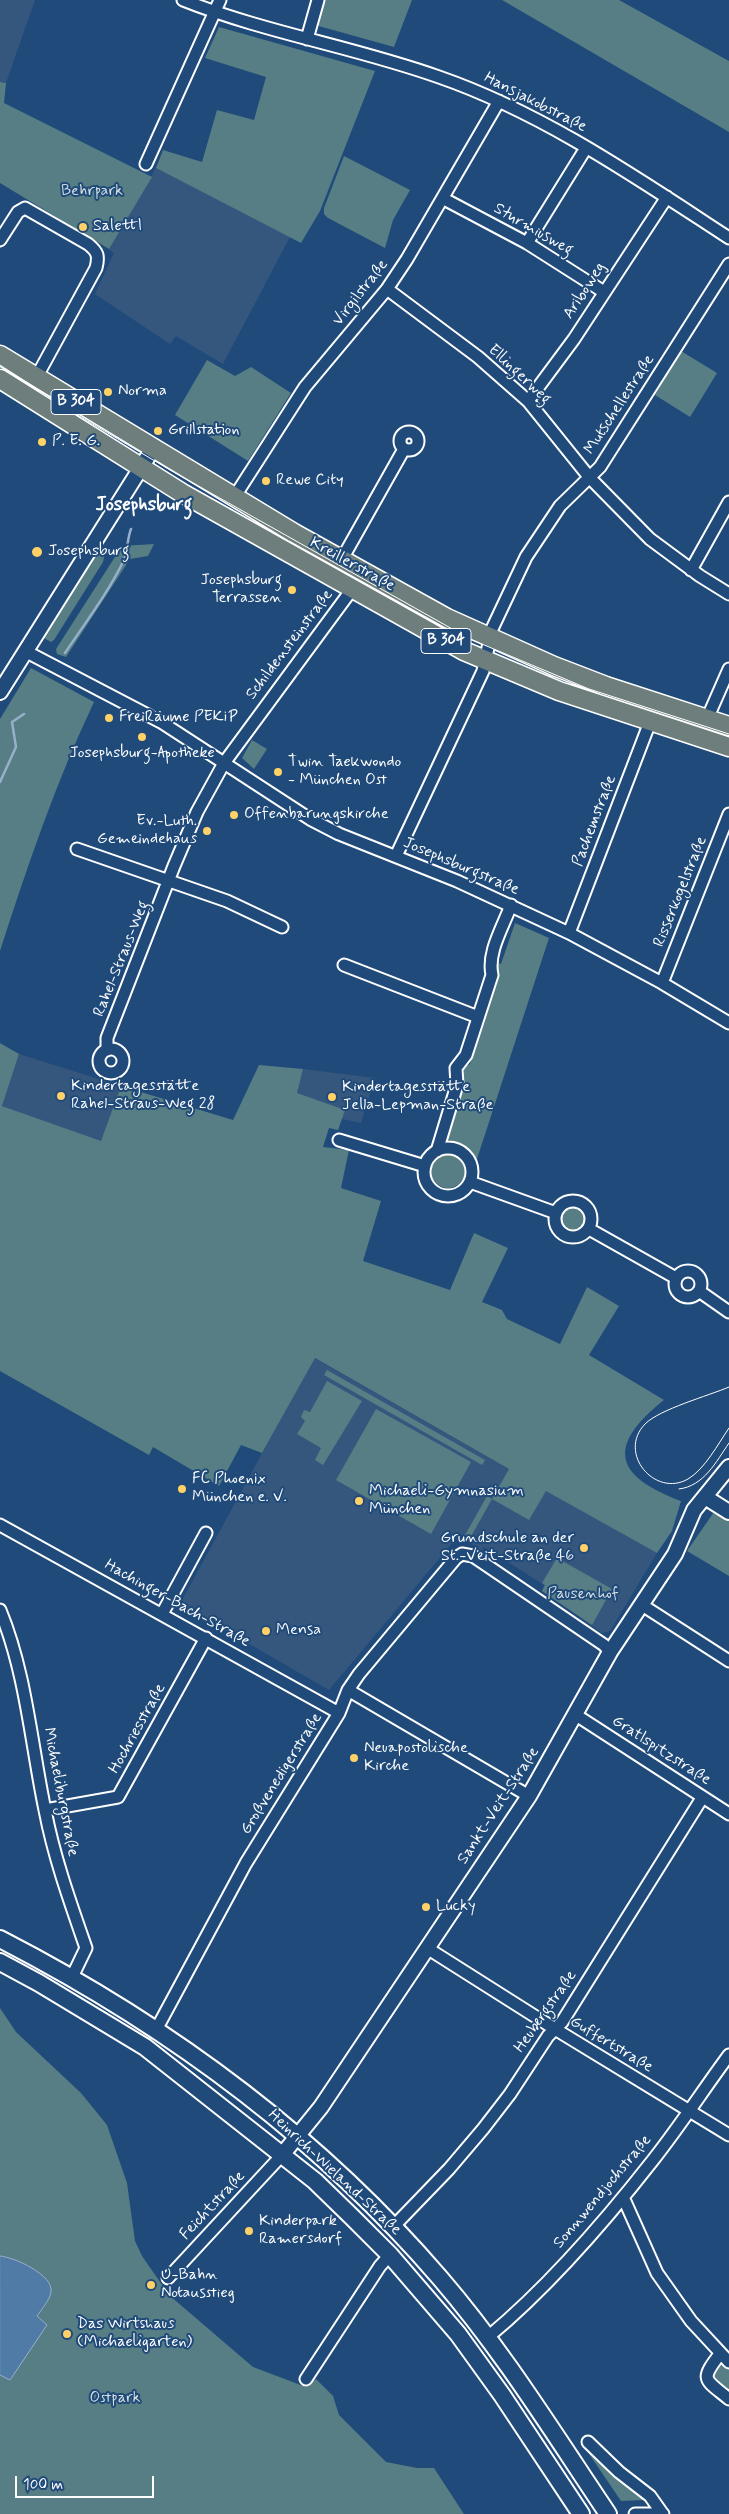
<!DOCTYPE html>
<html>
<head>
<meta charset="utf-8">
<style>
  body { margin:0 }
  #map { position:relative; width:729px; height:2514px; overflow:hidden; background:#1f4a7a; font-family:Mynerve,sans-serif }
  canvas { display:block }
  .scale { position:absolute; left:15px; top:2476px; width:139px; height:22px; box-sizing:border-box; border:2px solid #fff; border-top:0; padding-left:6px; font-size:15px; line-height:18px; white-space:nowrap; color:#fff; -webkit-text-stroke:4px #1f4a7a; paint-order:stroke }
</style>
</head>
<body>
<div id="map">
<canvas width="729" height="2514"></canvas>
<div class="scale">100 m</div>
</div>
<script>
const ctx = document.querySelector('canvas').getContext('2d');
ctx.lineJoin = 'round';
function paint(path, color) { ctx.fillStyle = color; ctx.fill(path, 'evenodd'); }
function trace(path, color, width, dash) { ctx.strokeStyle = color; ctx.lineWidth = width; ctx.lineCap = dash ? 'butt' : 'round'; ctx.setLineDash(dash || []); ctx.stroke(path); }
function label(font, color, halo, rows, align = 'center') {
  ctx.font = font + ' Mynerve,sans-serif'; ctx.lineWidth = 4; ctx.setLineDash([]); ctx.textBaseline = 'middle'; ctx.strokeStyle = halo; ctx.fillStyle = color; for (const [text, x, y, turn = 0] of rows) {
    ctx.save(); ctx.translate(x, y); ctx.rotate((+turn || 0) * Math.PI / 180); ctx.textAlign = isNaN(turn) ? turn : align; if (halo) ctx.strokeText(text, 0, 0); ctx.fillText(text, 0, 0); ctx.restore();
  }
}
paint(new Path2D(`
  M0,0H35L6,83L0,82Z
  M156,168L290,237L223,364L176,336L170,344L95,294L114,253L109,249Z
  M19,1054L121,1086L101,1142L2,1106Z
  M303,1069L375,1078L361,1123L342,1119L338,1130L290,1115Z
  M314,1358L657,1553L610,1631L602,1633L542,1591L544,1585L484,1547L482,1551L459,1535L329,1690L180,1604Z`), '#35577e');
paint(new Path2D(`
  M323,0H412L394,47L315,25Z
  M502,0H619L729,61V132Z
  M219,27L375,71L320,211L301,243L156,168L163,150L202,162L217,110L254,120L266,77L205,58Z
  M0,82L6,83L4,103L152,177L109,249L0,183Z
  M344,156L410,190L393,220L385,248L328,218L324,214V208Z
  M681,351L717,373L690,417L655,395Z
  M207,360L235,376L251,367L291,393L248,461L175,415Z
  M154,544L148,556L130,559L66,657L57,654L56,649L122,546Z
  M105,553L103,562L54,640L51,642L42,637L94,554Z
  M31,668L94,702C56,782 27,867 0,951V719Z
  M252,740L267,749L254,769L242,758Z
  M515,923L549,938L476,1162L465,1148L449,1143L445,1138L464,1080V1068L470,1064L498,975L494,962L501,964Z
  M0,1043L19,1054L2,1106L101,1141L121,1086L233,1120L259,1065L303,1069L297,1093L345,1110L338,1130L329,1128L323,1147L349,1150L341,1188L381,1201L363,1261L450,1290L474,1233L508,1248L482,1302L502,1310L507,1319L560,1344L587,1287L619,1306L589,1355L664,1400C606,1446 614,1476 681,1501L672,1531L657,1553L546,1491L529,1520L492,1499L509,1469L315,1358L262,1453L241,1445L219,1486L153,1447L149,1455L0,1371Z
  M431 1171a17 17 0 1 1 34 0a17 17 0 1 1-34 0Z
  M559 1220a14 14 0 1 1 28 0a14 14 0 1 1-28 0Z
  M327,1370L485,1460L482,1465L324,1375Z
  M327,1381L362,1401L323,1465L315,1460L321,1448L297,1434L305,1421L301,1417L304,1410L310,1412Z
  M376,1409L471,1462L431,1534L336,1480Z
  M487,1496L492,1499L469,1540L464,1537Z
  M714,1512L729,1520V1576L687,1551Z
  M557,1558L612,1589L592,1625L542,1591L545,1585L542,1583Z
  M0,2008L16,2032L81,2093L107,2125L127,2183L135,2241L142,2256L169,2295L253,2367L306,2387L316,2379L333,2396L339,2415L386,2462L417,2468H434L464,2514H0Z
  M723,2363L729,2368V2394L714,2382L711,2374L718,2364Z
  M583,2441L644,2498V2500L621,2501L581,2442Z`), '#567e84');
const water = new Path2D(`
  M0,2256C14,2257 54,2275 51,2292C50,2300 41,2310 37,2316L47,2325L10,2380L0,2375Z`);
paint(water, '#507ba6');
trace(water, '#96b0ca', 1);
trace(new Path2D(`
  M65,653C85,623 108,593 124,560C128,550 127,539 131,529
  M0,782L16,747L12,722L24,714`), '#96b0ca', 2.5);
const minor = new Path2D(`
  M183,0C266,33 355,47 439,77C543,113 637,178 729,238
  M307,39L318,0
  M146,164L220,0
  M444,199L527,243L604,292
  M0,240L18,212L25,208L88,244C98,252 99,256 96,268L36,378
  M527,243L586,148
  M387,289L478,357L528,401L590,478L650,539L700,576L729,594
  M528,401L574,339L667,197
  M400 441a9 9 0 1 1 18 0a9 9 0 1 1-18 0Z
  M235,496L305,387L387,289L407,259L499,101
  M342,559L404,449
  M691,570L729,502
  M25,651L161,722L310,819L339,834L457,881L569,933L662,983L729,1023
  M707,719L729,669
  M77,849L227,901L282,927
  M396,856L483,671L492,629L526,557L560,506L600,467L729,264
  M569,933L650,722
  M344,965L478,1017
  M662,983L729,814
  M99 1061a12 12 0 1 1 24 0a12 12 0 1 1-24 0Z
  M107,1050V1038L174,866L197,812L224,763L353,588
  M339,1140L425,1166
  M424 1172a24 24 0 1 1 48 0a24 24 0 1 1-48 0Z
  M437,1151L457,1085L456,1068L466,1055L492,975C487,952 503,927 511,905
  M470,1182L556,1213
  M555 1219a18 18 0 1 1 36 0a18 18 0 1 1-36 0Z
  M589,1229L676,1278
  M675 1284a13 13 0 1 1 26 0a13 13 0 1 1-26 0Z
  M699,1291L729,1312
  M0,1525L339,1713
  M642,1605L729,1661
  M0,1610C26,1673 31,1743 45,1810C54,1857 70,1902 86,1948L72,1977
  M162,1614L206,1533
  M348,1690L529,1796
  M576,1715L729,1814
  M45,1810L118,1797L206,1638
  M427,1948L555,2029L729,2135
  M156,2030L246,1863L339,1713L348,1690L359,1674L456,1558L462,1554L473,1556L604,1645L610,1652
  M623,2197L657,2273L691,2321L729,2362
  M393,2227L449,2169L483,2129L510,2094L548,2036L562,2022L702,1798
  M168,2278L282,2155
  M488,2337C547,2288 606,2220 653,2160C680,2126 703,2090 729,2055
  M720,2354C699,2381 705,2379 729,2399
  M306,2379L380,2266L390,2255
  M588,2442L619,2472L650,2496L662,2513
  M635,2514H663`);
const tertiary = new Path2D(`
  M0,692L154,447
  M705,1497L729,1512
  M282,2155L321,2107L529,1796L610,1652L675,1554L694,1510L729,1467`);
const secondary = new Path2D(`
  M0,1939C165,2024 318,2136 440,2278C503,2351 554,2434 608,2514
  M0,1962L39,1983L145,2047L315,2181L352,2217L390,2255L458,2334L502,2395L581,2514`);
const primary = new Path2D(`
  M0,355L294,533L447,618L554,666L606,686L729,726
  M0,379L182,493L464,651L559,691L729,747`);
trace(minor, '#fff', 15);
trace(tertiary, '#fff', 18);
trace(secondary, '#fff', 20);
trace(primary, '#fff', 21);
trace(minor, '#1f4a7a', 11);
trace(tertiary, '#1f4a7a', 14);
trace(secondary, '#1f4a7a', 16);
trace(primary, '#6d7e7c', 18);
trace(new Path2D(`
  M0,365L76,414L170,470L470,639L589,689L729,734
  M729,1387C708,1396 660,1409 645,1424C617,1453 655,1498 688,1479C705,1469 718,1444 729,1428
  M679,1489C704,1486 716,1462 729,1443`), '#fff', 1);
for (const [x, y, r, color] of [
  [83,227,5,"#ffd166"],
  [108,392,5,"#ffd166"],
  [158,431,5,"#ffd166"],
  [42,442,5,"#ffd166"],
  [266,481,5,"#ffd166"],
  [37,552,6,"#ffd166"],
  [292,590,5,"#ffd166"],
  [109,718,5,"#ffd166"],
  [142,737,5,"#ffd166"],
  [278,772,5,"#ffd166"],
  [234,815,5,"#ffd166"],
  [207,831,5,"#ffd166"],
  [61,1096,5,"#ffd166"],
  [332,1097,5,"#ffd166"],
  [182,1489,5,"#ffd166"],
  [359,1501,5,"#ffd166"],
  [584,1548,5,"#ffd166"],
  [266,1631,5,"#ffd166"],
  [354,1758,5,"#ffd166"],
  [426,1907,5,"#ffd166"],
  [249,2231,5,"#ffd166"],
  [151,2285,5,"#ffd166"],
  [67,2334,5,"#ffd166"]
]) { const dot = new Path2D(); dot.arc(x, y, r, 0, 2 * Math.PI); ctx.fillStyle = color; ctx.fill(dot); trace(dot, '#1f4a7a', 2); }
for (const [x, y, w] of [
  [76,402,50],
  [446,641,50]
]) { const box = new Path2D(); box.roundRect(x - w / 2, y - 12.5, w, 25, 4); ctx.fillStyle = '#1f4a7a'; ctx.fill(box); trace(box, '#fff', 1); }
label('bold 15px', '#fff', null, [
  ["B 304",76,402],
  ["B 304",446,641]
]);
label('16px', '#fff', '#1f4a7a', [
  ["Hansjakobstraße",535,103,27],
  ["Sturmiusweg",533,230,30],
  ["Ariboweg",585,291,-57],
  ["Virgilstraße",361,293,-52],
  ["Ellingerweg",519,375,43],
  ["Mutschellestraße",620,405,-57],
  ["Kreillerstraße",352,565,29],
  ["Schildensteinstraße",290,645,-53],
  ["Pachemstraße",595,821,-69],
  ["Josephsburgstraße",461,867,23],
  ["Risserkogelstraße",681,892,-68],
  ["Rahel-Straus-Weg",122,959,-68],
  ["Hachinger-Bach-Straße",177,1604,29],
  ["Hochriesstraße",138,1729,-61],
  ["Gratlspitzstraße",661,1751,33],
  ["Großvenedigerstraße",282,1774,-58],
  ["Michaeliburgstraße",60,1792,79],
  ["Sankt-Veit-Straße",499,1806,-57],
  ["Heubergstraße",546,2012,-55],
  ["Guffertstraße",611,2045,31],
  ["Heinrich-Wieland-Straße",334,2173,43],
  ["Sonnwendjochstraße",603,2192,-50],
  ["Feichtstraße",213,2206,-47]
]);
label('16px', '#d5dfe0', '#1f4a7a', [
  ["Behrpark",92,192],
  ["Pausenhof",583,1595],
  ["Ostpark",115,2399]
]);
label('16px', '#fff', '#1f4a7a', [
  ["Salettl",93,227],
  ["Norma",118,392],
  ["Grillstation",168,431],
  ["P. E. G.",52,442],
  ["Rewe City",276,481],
  ["Josephsburg",48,552],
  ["Josephsburg",282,581,"right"],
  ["Terrassen",282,599,"right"],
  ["FreiRäume PEKiP",119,718],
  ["Josephsburg-Apotheke",142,754,"center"],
  ["Twin Taekwondo",288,763],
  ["- München Ost",288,781],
  ["Offenbarungskirche",244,815],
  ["Ev.-Luth.",197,822,"right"],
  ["Gemeindehaus",197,840,"right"],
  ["Kindertagesstätte",71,1087],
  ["Rahel-Straus-Weg 28",71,1105],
  ["Kindertagesstätte",342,1088],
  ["Jella-Lepman-Straße",342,1106],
  ["FC Phoenix",192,1480],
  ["München e. V.",192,1498],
  ["Michaeli-Gymnasium",369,1492],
  ["München",369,1510],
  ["Grundschule an der",574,1539,"right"],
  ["St.-Veit-Straße 46",574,1557,"right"],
  ["Mensa",276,1631],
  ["Neuapostolische",364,1749],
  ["Kirche",364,1767],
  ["Lucky",436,1907],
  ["Kinderpark",259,2222],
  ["Ramersdorf",259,2240],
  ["U-Bahn",161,2276],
  ["Notausstieg",161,2294],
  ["Das Wirtshaus",77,2325],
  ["(Michaeligarten)",77,2343]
], 'left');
label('bold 19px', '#fff', '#1f4a7a', [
  ["Josephsburg",144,506]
]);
</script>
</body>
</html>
